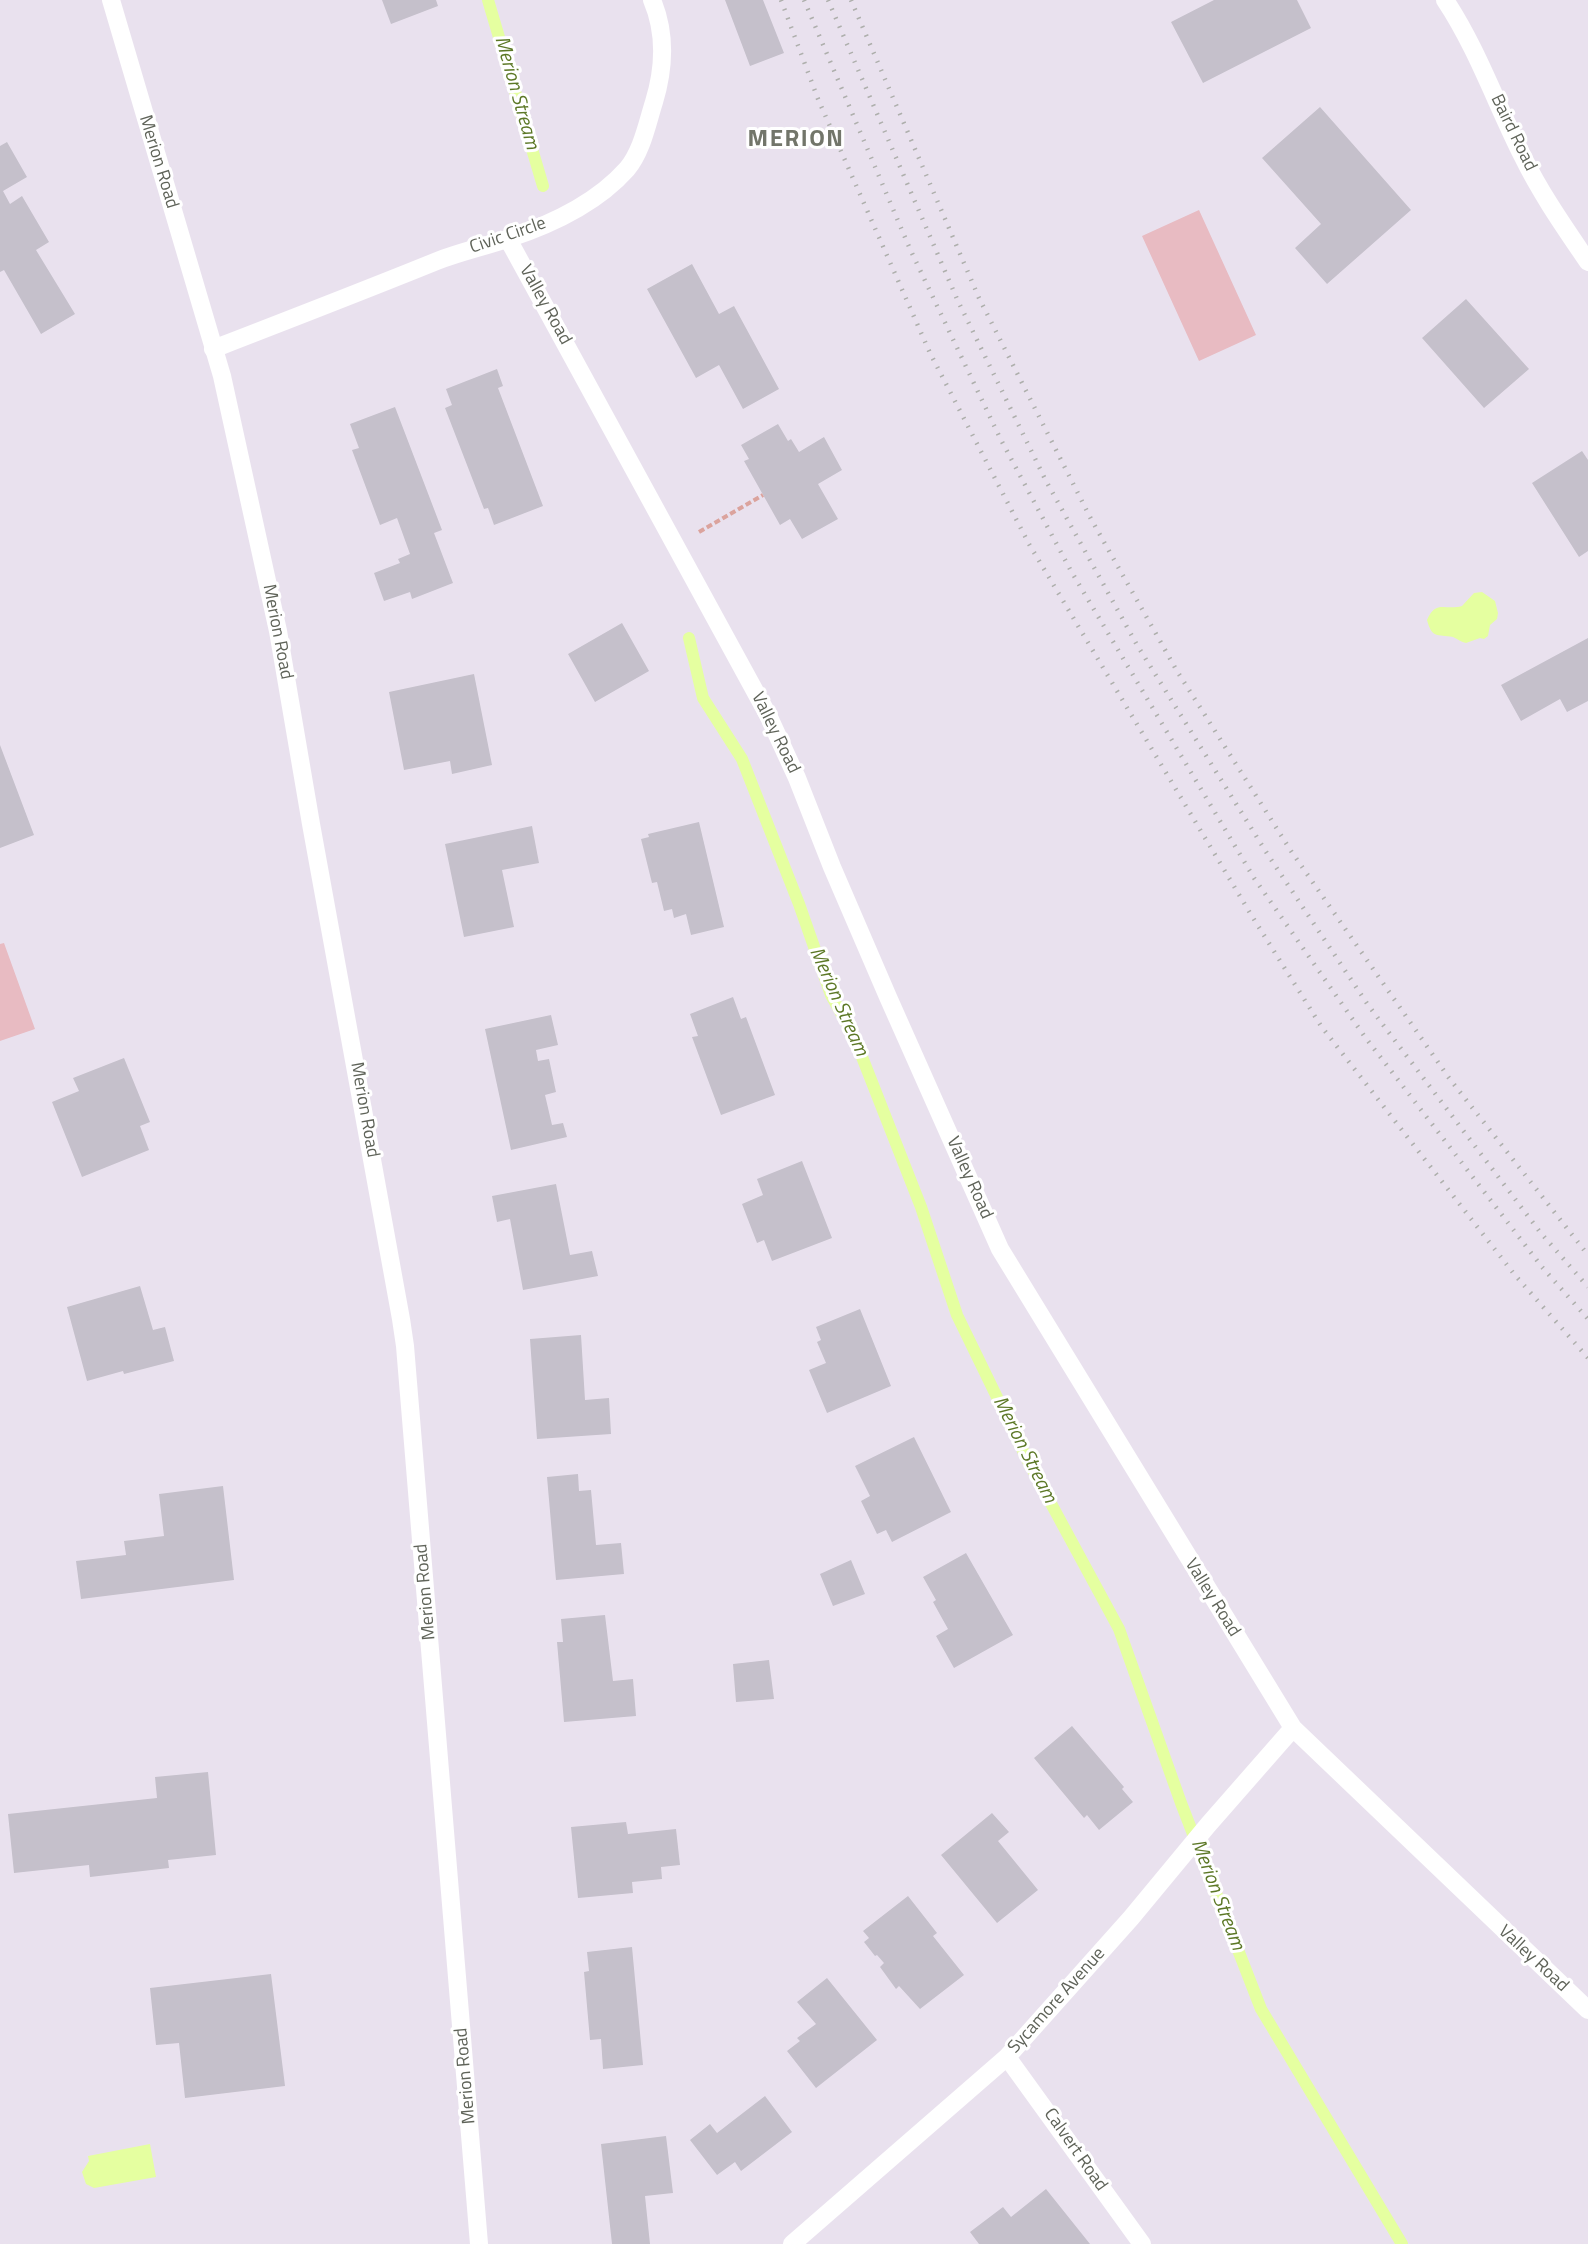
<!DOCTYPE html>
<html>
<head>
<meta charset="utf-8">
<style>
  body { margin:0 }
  canvas { display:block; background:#e9e1ee }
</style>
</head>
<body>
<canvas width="1588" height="2244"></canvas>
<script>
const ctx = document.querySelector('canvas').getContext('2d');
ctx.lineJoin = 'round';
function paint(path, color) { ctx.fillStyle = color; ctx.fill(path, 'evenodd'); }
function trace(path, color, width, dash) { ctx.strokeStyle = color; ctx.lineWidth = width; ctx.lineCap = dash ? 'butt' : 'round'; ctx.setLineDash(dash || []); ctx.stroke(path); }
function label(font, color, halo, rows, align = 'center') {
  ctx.font = font + ' "Titillium Web",sans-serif'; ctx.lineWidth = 6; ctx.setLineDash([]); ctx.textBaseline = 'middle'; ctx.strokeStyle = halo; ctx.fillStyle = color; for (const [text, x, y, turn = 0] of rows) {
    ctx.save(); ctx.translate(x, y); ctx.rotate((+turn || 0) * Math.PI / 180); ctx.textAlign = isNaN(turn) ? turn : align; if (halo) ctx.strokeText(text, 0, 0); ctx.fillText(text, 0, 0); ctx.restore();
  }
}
paint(new Path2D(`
  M1199,210L1256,335L1199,361L1142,236Z
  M4,943L35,1029L0,1041V944Z`), '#e8bbc2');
paint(new Path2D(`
  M1482,592L1495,601L1498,613L1497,619L1490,625L1488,636L1484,639L1480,638L1466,643C1461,642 1458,639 1453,637C1437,634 1432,639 1427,620C1436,599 1445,611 1462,606L1474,593Z
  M150,2144L156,2177L94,2188L86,2184L82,2172L89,2161L88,2156Z`), '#e5ffa0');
trace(new Path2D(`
  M488,0L543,186
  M689,638L703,698L742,759L799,904L831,995L853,1034L921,1207L957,1315L1028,1461L1119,1629L1181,1803L1261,2009L1402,2244`), '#e5ffa0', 12);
paint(new Path2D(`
  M382,0H436L438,6L391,24Z
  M725,0H763L784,53L750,66Z
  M1214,0H1297L1311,28L1203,83L1171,22Z
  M1320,107L1411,210L1327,284L1295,248L1321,224L1262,158Z
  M7,142L27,177L3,191L10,204L22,196L49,242L36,250L75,314L41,334L4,270L0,272V146Z
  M692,264L719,314L734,306L779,389L743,409L719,365L696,378L647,289Z
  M1466,299L1529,369L1484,408L1422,338Z
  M497,369L503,386L498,388L543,506L494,525L488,508L484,509L445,408L452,405L446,389Z
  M395,407L442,530L434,533L453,583L412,599L410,592L384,601L374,573L400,563L398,559L410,554L397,518L380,525L352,450L359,448L350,424Z
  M778,424L788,441L791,439L799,452L824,437L842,470L818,484L838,519L802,539L790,519L780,525L744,461L749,459L741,445Z
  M1582,451L1588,460V551L1579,557L1532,483Z
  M622,623L649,671L595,702L568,654Z
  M1588,638V701L1567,712L1560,699L1521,721L1501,685Z
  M474,674L492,765L452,774L450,761L404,770L389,692Z
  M0,745L34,835L0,848Z
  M699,822L724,927L691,935L686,914L674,918L672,909L664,911L657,882L652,883L641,839L649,837L648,834Z
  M532,826L539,863L502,870L514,927L464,937L445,844Z
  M733,997L741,1019L746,1017L775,1095L721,1115L692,1037L698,1036L690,1014Z
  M551,1015L558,1045L536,1050L538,1061L549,1059L556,1092L545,1095L552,1125L563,1123L567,1137L511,1150L485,1029Z
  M124,1058L150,1122L140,1126L149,1150L82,1177L52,1102L79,1091L73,1078Z
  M802,1161L832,1238L772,1261L764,1240L757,1243L742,1204L763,1195L757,1179Z
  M556,1184L570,1255L592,1251L598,1276L523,1290L510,1219L497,1222L492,1196Z
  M140,1286L153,1330L165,1327L174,1361L124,1374L123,1371L87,1381L67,1307Z
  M860,1309L891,1386L827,1413L809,1370L826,1363L817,1342L821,1340L816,1327Z
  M581,1335L585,1400L609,1398L611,1434L537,1439L530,1339Z
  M914,1437L951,1512L892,1542L886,1530L877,1534L861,1501L870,1496L855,1466Z
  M578,1474L579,1491L591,1490L596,1545L621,1543L624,1574L556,1580L547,1477Z
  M223,1486L234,1580L81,1599L76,1561L126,1555L124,1541L164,1536L159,1494Z
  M966,1553L1013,1635L954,1668L936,1636L948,1629L933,1602L936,1600L923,1577Z
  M851,1560L865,1594L833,1606L820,1574Z
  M605,1615L613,1681L633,1679L636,1716L564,1722L557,1642H563L561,1619Z
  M769,1660L774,1699L736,1702L733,1664Z
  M1072,1726L1124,1787L1122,1789L1133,1802L1099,1830L1087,1815L1084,1818L1034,1758Z
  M208,1772L216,1855L168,1860L169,1868L90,1877L89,1865L14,1873L8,1814L157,1798L155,1777Z
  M992,1813L1009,1832L998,1841L1038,1890L997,1923L941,1855Z
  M626,1822L628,1834L676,1829L680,1865L661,1867L662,1879L632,1882L633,1893L578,1898L571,1827Z
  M908,1896L937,1933L933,1936L964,1975L920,2009L899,1986L896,1989L880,1967L884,1963L877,1955L875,1956L864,1942L869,1938L863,1931Z
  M632,1947L643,2065L603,2069L601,2039L590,2040L584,1972L589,1971L587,1952Z
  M271,1974L285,2086L185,2098L179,2043L156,2045L150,1988Z
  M827,1978L877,2040L816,2088L787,2051L800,2041L797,2038L816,2024L797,2002Z
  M765,2096L792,2132L741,2171L735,2162L717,2175L690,2140L710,2124L717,2133Z
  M666,2136L673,2193L645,2196L650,2244H612L601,2144Z
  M1046,2189L1090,2244H979L970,2232L1003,2207L1011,2217Z`), '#c5c0cb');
trace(new Path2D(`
  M699,532L763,495`), '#dba39d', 4, [6, 3]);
trace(new Path2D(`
  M1445,0C1477,48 1497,106 1523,157C1541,194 1565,228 1588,262
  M508,239L768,715L797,778L832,867L888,997L1000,1249L1293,1728L1588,2010
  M213,349C288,320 363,291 437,261C460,252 483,247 507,239C550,225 596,204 627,169C642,151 647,124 654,102C664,69 666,33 652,0
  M1007,2057L1142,2244
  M792,2244L1007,2057L1131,1918L1208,1825L1293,1728`), '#fff', 18);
trace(new Path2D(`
  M111,0L222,376L278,631L311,824L401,1319L405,1346L479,2244`), '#fff', 18);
trace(new Path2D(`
  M781,0L818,99L930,353L1029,544L1250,913L1321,1026L1514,1274L1588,1358
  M804,0L910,249L1000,438L1071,571L1254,878L1365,1037L1542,1267L1588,1319
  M828,0L957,299L1045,479L1137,645L1268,855L1368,1005L1540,1232L1588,1287
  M851,0L979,298L1091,519L1177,671L1291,851L1449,1078L1588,1255`), '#aeafac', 4.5, [1.5, 8]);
label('18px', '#5f6359', '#fff', [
  ["Baird Road",1513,133,64],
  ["Merion Road",158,162,73],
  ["Civic Circle",508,236,-19],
  ["Valley Road",545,305,61],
  ["Merion Road",277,632,79],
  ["Valley Road",775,733,64],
  ["Merion Road",364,1110,80],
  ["Valley Road",969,1178,66],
  ["Merion Road",426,1592,-95],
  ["Valley Road",1212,1598,58],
  ["Valley Road",1533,1959,43],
  ["Sycamore Avenue",1057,2001,-48],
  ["Merion Road",466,2076,-95],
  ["Calvert Road",1075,2150,55]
]);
label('italic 20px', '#5c7826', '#fff', [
  ["Merion Stream",516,93,74],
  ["Merion Stream",838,1002,66],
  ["Merion Stream",1024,1450,63],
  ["Merion Stream",1217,1895,69]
]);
ctx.letterSpacing = '1.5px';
label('bold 24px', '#72756a', '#fff', [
  ["MERION",796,140]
]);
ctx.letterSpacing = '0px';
</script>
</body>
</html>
